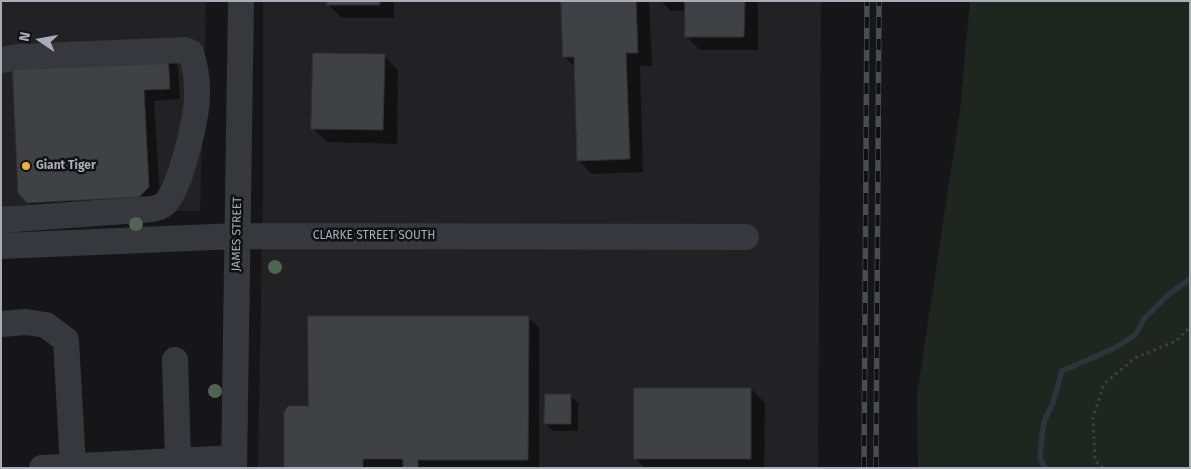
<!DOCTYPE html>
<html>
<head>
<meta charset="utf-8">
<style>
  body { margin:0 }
  #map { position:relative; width:1191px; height:469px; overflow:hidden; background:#161618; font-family:"Fira Sans",sans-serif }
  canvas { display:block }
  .frame { position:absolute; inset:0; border:2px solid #a8adb8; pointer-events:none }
  .north { position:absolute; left:15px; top:15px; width:50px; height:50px; -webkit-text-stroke:4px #111113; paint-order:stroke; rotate:282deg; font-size:14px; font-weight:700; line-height:20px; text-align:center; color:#a8adb8 }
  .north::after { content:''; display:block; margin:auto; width:18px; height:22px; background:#a8adb8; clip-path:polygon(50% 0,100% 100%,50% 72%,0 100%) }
</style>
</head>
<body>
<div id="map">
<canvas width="1191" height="469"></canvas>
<div class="frame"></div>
<div class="north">N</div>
</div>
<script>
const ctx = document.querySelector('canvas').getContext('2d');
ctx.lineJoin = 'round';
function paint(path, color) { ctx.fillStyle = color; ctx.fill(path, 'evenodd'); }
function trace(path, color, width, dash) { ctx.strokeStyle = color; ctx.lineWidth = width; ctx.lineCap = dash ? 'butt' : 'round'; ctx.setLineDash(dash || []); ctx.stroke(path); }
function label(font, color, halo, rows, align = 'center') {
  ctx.font = font + ' "Fira Sans",sans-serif'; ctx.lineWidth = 5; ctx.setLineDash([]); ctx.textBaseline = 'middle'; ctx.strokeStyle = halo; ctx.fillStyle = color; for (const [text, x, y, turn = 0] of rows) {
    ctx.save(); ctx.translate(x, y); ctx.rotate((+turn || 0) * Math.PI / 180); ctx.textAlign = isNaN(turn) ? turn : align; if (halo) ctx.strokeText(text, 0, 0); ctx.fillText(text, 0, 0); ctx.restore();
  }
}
paint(new Path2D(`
  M1,1H206L200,211L1,210Z
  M263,1H821L818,468H258L263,183Z`), '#222225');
paint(new Path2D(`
  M970,1H1190V468H918L917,395L960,111Z`), '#1e261f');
paint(new Path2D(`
  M328,1H394V18H342L328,4Z
  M562,1H649L652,66H640L643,172L592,174L578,160L575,67L564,56Z
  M661,1H758V50H700L686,36V11H671Z
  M167,55L178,66L180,99L154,101L160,198L40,213L19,193Z
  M384,56L398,70L397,144L327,142L313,128Z
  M528,317L539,328V468H285L310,408Z
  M751,389L765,403L764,468H645L635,458Z
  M570,395L578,403V431H553L546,424Z`), '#0007');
trace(new Path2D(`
  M1045,468L1040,458L1042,435L1045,419L1053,403L1062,371L1115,348L1135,335L1144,319L1168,295L1190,279`), '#2c353c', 5.5);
const building = new Path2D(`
  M327,1H380V5H327Z
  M561,1H636L638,53H626L630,159L577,161L574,57H563Z
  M685,1H745L744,37H685Z
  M168,53L170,89L144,90L149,187L139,197L27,203L18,193L12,62Z
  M313,53L385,54L383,130L311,129Z
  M308,316H529L528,460H418V468H403V459H363V468H284V412L288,406H308Z
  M634,388H751V459H634Z
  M545,394H571V424H544Z`);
paint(building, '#404145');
trace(building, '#303034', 1);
trace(new Path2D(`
  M1103,468L1095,460L1093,418L1104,384L1135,358L1176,341L1190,327`), '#3d3f44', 3, [2.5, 4]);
trace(new Path2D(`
  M1,60L19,57L185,50L191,53C195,65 197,79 197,91C198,115 182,180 168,200C164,206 159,208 152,209L2,220
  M1,246L237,236L746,237
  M1,324L26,322L46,325L66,340L73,466
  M175,360L178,460
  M42,468L234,458
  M234,468L241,1`), '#37383d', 26);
const rail = new Path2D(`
  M864,468L867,1
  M876,468L879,1`);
trace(rail, '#4a4c52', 5.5);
trace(rail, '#111113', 4, [11]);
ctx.fillStyle = '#506452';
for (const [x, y] of [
  [136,224],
  [275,267],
  [215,391]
]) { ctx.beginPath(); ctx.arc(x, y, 7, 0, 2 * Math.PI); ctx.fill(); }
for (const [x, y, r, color] of [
  [26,166,5,"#f2b134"]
]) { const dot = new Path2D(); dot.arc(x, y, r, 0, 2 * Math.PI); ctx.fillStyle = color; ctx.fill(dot); trace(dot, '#111113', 2); }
label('bold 12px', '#a8adb8', '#111113', [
  ["Giant Tiger",36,166]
], 'left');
label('12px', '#a8adb8', '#111113', [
  ["JAMES STREET",237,234,-89],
  ["CLARKE STREET SOUTH",374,236]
]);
</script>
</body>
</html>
